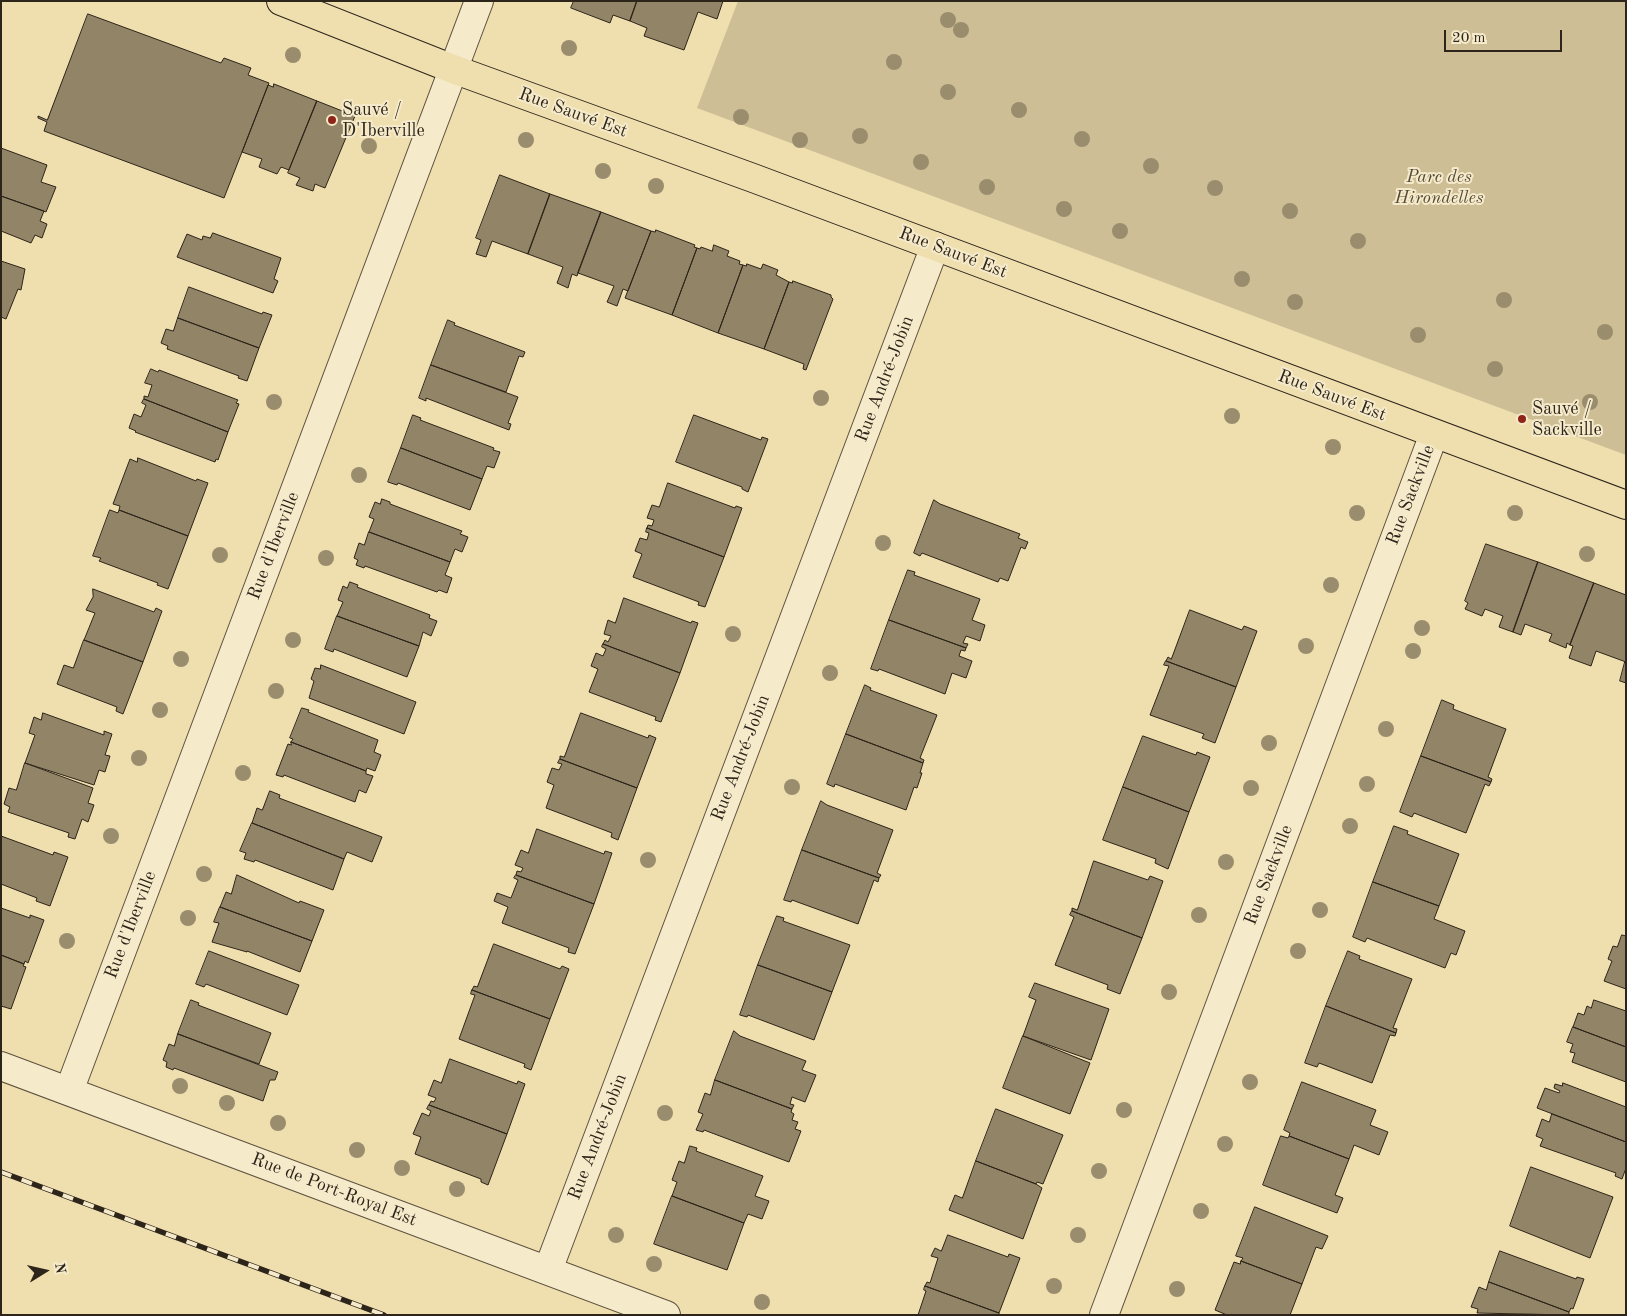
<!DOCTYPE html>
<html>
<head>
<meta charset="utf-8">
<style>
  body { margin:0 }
  #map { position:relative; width:1627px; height:1316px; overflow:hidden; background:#efdeae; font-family:"Old Standard TT",serif }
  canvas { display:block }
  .frame { position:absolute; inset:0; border:2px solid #2d241a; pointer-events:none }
  .north { position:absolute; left:20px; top:1246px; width:50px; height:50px; -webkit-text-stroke:4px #f5eaca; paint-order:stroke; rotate:80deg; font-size:14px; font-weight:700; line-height:20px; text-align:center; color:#2d241a }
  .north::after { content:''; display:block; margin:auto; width:18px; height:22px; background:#2d241a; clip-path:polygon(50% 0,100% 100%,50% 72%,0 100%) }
  .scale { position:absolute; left:1444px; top:30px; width:118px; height:22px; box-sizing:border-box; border:2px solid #2d241a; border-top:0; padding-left:6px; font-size:15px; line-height:18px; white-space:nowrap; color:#2d241a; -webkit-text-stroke:4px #f5eaca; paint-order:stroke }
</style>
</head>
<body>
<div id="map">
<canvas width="1627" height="1316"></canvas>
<div class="frame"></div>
<div class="north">N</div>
<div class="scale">20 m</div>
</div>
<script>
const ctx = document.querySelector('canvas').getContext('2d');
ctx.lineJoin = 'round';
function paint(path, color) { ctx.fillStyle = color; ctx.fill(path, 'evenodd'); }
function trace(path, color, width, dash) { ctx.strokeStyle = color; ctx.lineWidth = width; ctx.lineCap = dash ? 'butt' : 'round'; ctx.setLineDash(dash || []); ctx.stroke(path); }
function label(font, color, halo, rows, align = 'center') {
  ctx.font = font + ' "Old Standard TT",serif'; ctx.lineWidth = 4; ctx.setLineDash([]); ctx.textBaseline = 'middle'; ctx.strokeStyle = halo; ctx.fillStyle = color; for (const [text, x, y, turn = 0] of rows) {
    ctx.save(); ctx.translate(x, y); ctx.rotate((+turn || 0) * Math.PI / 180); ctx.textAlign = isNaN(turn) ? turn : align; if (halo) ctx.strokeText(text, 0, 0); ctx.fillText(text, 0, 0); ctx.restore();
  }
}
paint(new Path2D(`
  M738,1H1626V455L697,108Z`), '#cebe95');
const building = new Path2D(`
  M574,1H637L630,21L613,15L610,23L571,8Z
  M637,1H723L717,19L698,12L684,50L644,36L647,28L630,21Z
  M88,14L221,63L224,58L251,68L248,75L269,83L224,198L44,131L47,122L38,118V116L47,120Z
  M274,84L317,101L289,170L281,167L277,174L259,167L262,159L242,152L268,85L273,87Z
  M317,101L355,116L325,188L315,184L313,191L296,185L300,178L288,173Z
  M1,148L47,165L41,182L56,187L46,212L1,196Z
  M500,175L550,194L528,254L492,241L486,257L476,254L481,240L476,238Z
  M550,194L601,212L577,276L572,274L568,288L557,283L563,267L528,254Z
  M1,196L44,211L40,221L47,224L42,238L35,235L31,243L1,231Z
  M601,212L651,231L628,291L623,289L617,306L607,302L614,286L578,273Z
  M656,230L695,245L694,247L697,248L672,315L625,298L651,231L655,232Z
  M213,233L281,258L274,279L278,281L273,293L177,257L187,234L202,240L203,236L210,238Z
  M714,245L729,251L727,256L740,261L739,264L743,265L718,333L672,315L697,248L700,249L701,247L712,251Z
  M1,261L25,269L21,290L18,289L6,319L1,317Z
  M747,264L761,269L763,264L778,270L776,275L789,282L764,349L718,333L743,265L746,266Z
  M793,281L831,295V297L833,299L806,370L803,369L804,364L764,349L789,282L792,283Z
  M189,287L262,314L263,312L272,315L259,348L178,318Z
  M178,318L259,348L247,381L238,378L239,376L167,349L168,346L161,343L166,329L173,331Z
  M448,320L455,323L454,325L525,352L523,357L519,356L506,392L431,365Z
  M431,365L518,397L508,423L511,424L509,430L426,398V401L419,398Z
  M151,369L158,372L159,370L238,400L236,403L239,404L228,432L144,399V396L148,397L152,385L145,383Z
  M144,399L228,432L218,460L216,459L215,462L135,432L136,431L129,428L134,414L141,417L146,405L142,403Z
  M413,415L421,418L420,420L494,448L493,450L500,452L494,468L487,466L482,479L401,448Z
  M694,415L761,440L762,437L768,439L748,492L742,489V487L676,462Z
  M401,448L482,479L470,510L398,483L397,485L388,482Z
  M138,458L196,481L197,479L208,483L188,536L119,510L120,506L113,504L130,459L137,462Z
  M668,483L735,508L736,506L742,508L724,557L647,528L648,525L652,526L654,520L647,518L652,505L659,507Z
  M382,499L390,502V504L462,531L460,534L468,537L462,552L455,549L450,562L369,532L374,519L369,517L375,502L380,504Z
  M934,500L940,504L1020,534L1018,538L1028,542L1025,549L1021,547L1008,581L1000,578L998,582L922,553L920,556L914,553Z
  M110,510L118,513L119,510L188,536L168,589L157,585L158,583L99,561L101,558L93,556Z
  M647,528L724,557L705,607L698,605L699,602L633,577L642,554L635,551L640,538L647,540L649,533L646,532Z
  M369,532L450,562L445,575L452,578L447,593L439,590L437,592L365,566L364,568L356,565L358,560L354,558L359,543L364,545Z
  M1486,544L1538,562L1513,632L1499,627L1503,616L1485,609L1482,616L1465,609L1468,603L1465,601Z
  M1538,562L1594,583L1570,645L1567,643L1566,648L1549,641L1552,634L1525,624L1521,635L1513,632Z
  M908,570L915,572L914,575L980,599L972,620L985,625L980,641L966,636L963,643L968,644L966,648L889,620Z
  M350,582L358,585L357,587L430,615L429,618L437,621L431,636L423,632L419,646L337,616L343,602L338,600L343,586L347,588Z
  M1594,583L1626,595V662L1596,651L1591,666L1569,658L1573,646L1570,645Z
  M93,589L154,612L156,608L162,611L143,662L84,640L95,613L86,610L93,597Z
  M624,598L691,623L692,621L698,623L680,673L603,644L605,640L608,642L611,636L604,634L608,620L615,623Z
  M1190,610L1242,630L1244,626L1257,631L1236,687L1166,661L1168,657L1171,659Z
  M337,616L419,646L407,677L334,649L333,652L325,649Z
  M889,620L966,648L965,651L961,650L959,656L972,661L966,678L952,673L945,694L879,669L878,671L871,669Z
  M84,640L143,662L123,714L116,711L117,707L57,684L64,665L73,668Z
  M603,644L680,673L661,722L655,720L656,717L589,692L598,669L591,666L596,653L603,656L606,649L602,647Z
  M1166,661L1236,687L1215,743L1202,738L1204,734L1150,715L1169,666L1164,665Z
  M1625,662H1626V683L1620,681Z
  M321,665L416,702L404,734L309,698L314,681L311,679L315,668L320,669Z
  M865,685L871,688L870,690L937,715L920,758L924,760L923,763L846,734Z
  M1442,700L1454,705L1453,709L1506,729L1488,777L1492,779L1491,782L1421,756Z
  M302,708L309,710L308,712L378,740L374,752L381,755L375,771L367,768L366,771L291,742L293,739L290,738Z
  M43,713L104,735V731L112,734L105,755L110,756L105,772L99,770L94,785L25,763L35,735L29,733L34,717L41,720Z
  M581,713L648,738L649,735L656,738L637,788L560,759V756L564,757Z
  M846,734L923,763L920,773H922L917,788L914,787L906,810L835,784L834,787L827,784Z
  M1143,736L1196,755L1197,752L1210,757L1189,812L1123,787Z
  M291,742L366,771V774L373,776L366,793L359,790L355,802L284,775L283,777L276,775L288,744L291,745Z
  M1421,756L1491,782L1489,786L1485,784L1466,833L1414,813L1412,817L1400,812Z
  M560,759L637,788L618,840L611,837L612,833L546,808L554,785L547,782L552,768L559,770L562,764L558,763Z
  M25,763L93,788L88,803L94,805L88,822L82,819L75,839L68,837L69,833L8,812L10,807L4,804L9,788L16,790Z
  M1123,787L1189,812L1168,869L1155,863L1156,859L1103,840Z
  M270,791L280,795L279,798L382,837L372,862L347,852L344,859L252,823L257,808L262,810Z
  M821,801L827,805L893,830L877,873L881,875L879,878L802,850Z
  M252,823L344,859L333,890L255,860L254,862L244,859L246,853L240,851Z
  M1394,826L1408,831L1407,834L1459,854L1439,906L1373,882Z
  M537,829L604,854L605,851L612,853L594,904L516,875L517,871L521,872L523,868L515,865L521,850L528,853Z
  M1,836L53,855L54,852L68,857L50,906L36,901L37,898L1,884Z
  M802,850L879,878L878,882L874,880L858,924L792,900L791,902L784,900Z
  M1094,861L1148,880L1150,876L1163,881L1142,938L1072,911V908L1077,910Z
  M237,875L299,903L300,901L324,910L312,941L220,907L226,892L231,894Z
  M516,875L594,904L575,954L568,952L569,948L502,923L508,907L494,901L497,893L511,898L518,880L514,878Z
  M1373,882L1439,906L1434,919L1465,931L1456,955L1451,953L1445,968L1367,938L1365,942L1353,937Z
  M220,907L312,941L300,972L247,951V952L212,942L219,923L214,922Z
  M1,908L30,918V915L44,920L28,963L25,961L24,964L1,955Z
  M1072,911L1142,938L1120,994L1107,989L1108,985L1055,965L1074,917L1070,915Z
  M777,916L784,918L783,921L850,945L832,992L758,965Z
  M1622,935L1626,936V989L1604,981L1612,961L1608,959L1613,946L1617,947Z
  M494,944L560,969L562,966L569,969L550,1019L472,990L474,986L477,987Z
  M209,951L299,985L287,1015L206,984L204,987L196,984Z
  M1348,951L1360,956L1359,959L1412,979L1393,1028L1397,1029L1396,1033L1326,1006Z
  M1,955L24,964L23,966L26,967L11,1009L1,1006Z
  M758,965L832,992L814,1040L748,1015L747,1017L740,1015Z
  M1035,983L1109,1009L1091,1060L1023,1036L1036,1000L1029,997Z
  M472,990L550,1019L531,1070L524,1067L525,1064L459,1039L475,995L471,994Z
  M191,1000L199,1003L198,1005L271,1033L259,1064L178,1034Z
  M1594,1000L1626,1011V1047L1573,1027L1578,1013L1584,1015L1587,1006L1591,1008Z
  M1326,1006L1396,1033L1395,1036L1390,1035L1372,1083L1319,1063L1317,1067L1305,1063Z
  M1573,1027L1626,1047V1082L1572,1062L1575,1053L1570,1052L1573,1044L1567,1042Z
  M734,1031L740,1036L806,1061L802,1070L816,1075L805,1102L792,1097L790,1104L794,1105L792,1109L715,1080Z
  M178,1034L278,1072L275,1080H270L263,1101L174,1068L173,1070L166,1067L167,1062L163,1060L169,1044L174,1046Z
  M1023,1036L1090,1063L1070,1114L1003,1088Z
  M450,1059L517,1084L518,1081L525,1084L507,1134L429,1105L431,1101L434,1102L436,1098L428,1095L434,1080L441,1083Z
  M715,1080L792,1109L791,1112L794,1114L792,1120L798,1122L795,1129L801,1131L789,1162L704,1130L703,1132L696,1130L703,1114L698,1112L705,1093L710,1095Z
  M1302,1082L1376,1110L1370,1125L1388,1132L1379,1155L1354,1145L1349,1159L1289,1136L1290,1133L1284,1130Z
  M1563,1083L1626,1107V1142L1537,1108L1545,1088L1559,1093L1560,1091L1554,1088L1555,1084L1562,1086Z
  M429,1105L507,1134L488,1185L481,1182V1179L415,1154L421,1137L413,1134L422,1113L429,1116L431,1111L427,1109Z
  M996,1109L1063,1135L1043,1184L1037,1182L1036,1184L976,1161Z
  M1552,1114L1626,1142V1168L1622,1179L1615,1176L1616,1173L1540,1146L1543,1139L1536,1136L1542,1119L1549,1122Z
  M1281,1136L1288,1138L1289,1136L1349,1159L1335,1195L1343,1198L1337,1213L1263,1185Z
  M690,1146L697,1148L696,1151L763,1176L755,1196L769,1201L762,1219L748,1214L744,1223L672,1196L677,1182L672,1180L679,1161L684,1163Z
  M976,1161L1036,1184L1042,1188L1023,1239L949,1210L955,1195L962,1198Z
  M1531,1167L1613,1197L1590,1258L1510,1226Z
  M672,1196L744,1223L727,1270L654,1244Z
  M1255,1207L1328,1236L1322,1249L1316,1247L1302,1284L1241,1261L1243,1258L1236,1256Z
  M948,1235L1008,1257L1009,1254L1020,1258L999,1313L925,1286L927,1282L930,1283L938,1258L931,1256L935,1248L941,1251Z
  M1500,1251L1576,1279L1577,1277L1584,1279L1573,1309L1571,1308L1569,1312L1489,1282Z
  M1241,1261L1302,1284L1290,1315H1227L1215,1310L1234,1262L1240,1264Z
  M1489,1282L1569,1312V1315L1477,1313L1478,1309L1471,1307L1479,1287L1486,1290Z
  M925,1286L999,1313V1315H918L926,1291L924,1290Z`);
paint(building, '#928567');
trace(building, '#2d241a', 1);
const minor = new Path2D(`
  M1,1066L666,1315
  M69,1091L479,1
  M548,1270L935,246
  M1104,1315L1434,434`);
const major = new Path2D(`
  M281,1L453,69L753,178L1626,505`);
trace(minor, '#5e523f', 30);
trace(major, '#2d241a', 30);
trace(minor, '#f5eaca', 28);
trace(major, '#efdeae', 28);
const rail = new Path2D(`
  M1,1172L384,1315`);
trace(rail, '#2d241a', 5.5);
trace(rail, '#f5eaca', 4, [11]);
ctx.fillStyle = '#9a8d6e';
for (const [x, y] of [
  [948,20],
  [961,30],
  [569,48],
  [293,55],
  [894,62],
  [948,92],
  [1019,110],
  [741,117],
  [860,136],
  [1082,139],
  [526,140],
  [800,140],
  [369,146],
  [921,162],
  [1151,166],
  [603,171],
  [656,186],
  [987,187],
  [1215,188],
  [1064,209],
  [1290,211],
  [1120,231],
  [1358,241],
  [1242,279],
  [1504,300],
  [1295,302],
  [1605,332],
  [1418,335],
  [1495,369],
  [821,398],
  [274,402],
  [1590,402],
  [1232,416],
  [1333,447],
  [359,475],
  [1357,513],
  [1515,513],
  [883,543],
  [1587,554],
  [220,555],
  [326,558],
  [1331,585],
  [1422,628],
  [733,634],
  [293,640],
  [1306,646],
  [1413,651],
  [181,659],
  [830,673],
  [276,691],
  [160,710],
  [1386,729],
  [1269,743],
  [139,758],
  [243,773],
  [1367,784],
  [792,787],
  [1251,788],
  [1350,826],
  [111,836],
  [648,860],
  [1226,862],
  [204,874],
  [1320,910],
  [1199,915],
  [188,918],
  [67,941],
  [1298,951],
  [1169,992],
  [1250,1082],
  [180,1086],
  [227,1103],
  [1124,1110],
  [665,1113],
  [278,1123],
  [1225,1144],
  [357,1150],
  [402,1168],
  [1099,1171],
  [457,1189],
  [1201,1211],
  [616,1235],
  [1078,1235],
  [654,1264],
  [1054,1286],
  [1177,1289],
  [762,1302]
]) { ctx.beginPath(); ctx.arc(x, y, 8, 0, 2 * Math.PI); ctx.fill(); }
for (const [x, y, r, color] of [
  [332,120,5,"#8f2418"],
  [1522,419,5,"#8f2418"]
]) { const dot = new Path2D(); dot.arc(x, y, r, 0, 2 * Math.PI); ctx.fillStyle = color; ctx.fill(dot); trace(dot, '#f5eaca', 2); }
label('18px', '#2d241a', '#f5eaca', [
  ["Sauvé /",342,110],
  ["D'Iberville",342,131],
  ["Sauvé /",1532,409],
  ["Sackville",1532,430]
], 'left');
label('18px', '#2d241a', '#f5eaca', [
  ["Rue Sauvé Est",573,113,20],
  ["Rue Sauvé Est",953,253,21],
  ["Rue André-Jobin",885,379,-69],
  ["Rue Sauvé Est",1332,396,21],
  ["Rue Sackville",1411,495,-69],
  ["Rue d'Iberville",274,546,-69],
  ["Rue André-Jobin",741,758,-69],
  ["Rue Sackville",1269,875,-69],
  ["Rue d'Iberville",131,925,-69],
  ["Rue André-Jobin",598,1137,-69],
  ["Rue de Port-Royal Est",334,1190,21]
]);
label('italic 18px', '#554a39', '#f5eaca', [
  ["Parc des",1439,177],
  ["Hirondelles",1439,198]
]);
</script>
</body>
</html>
